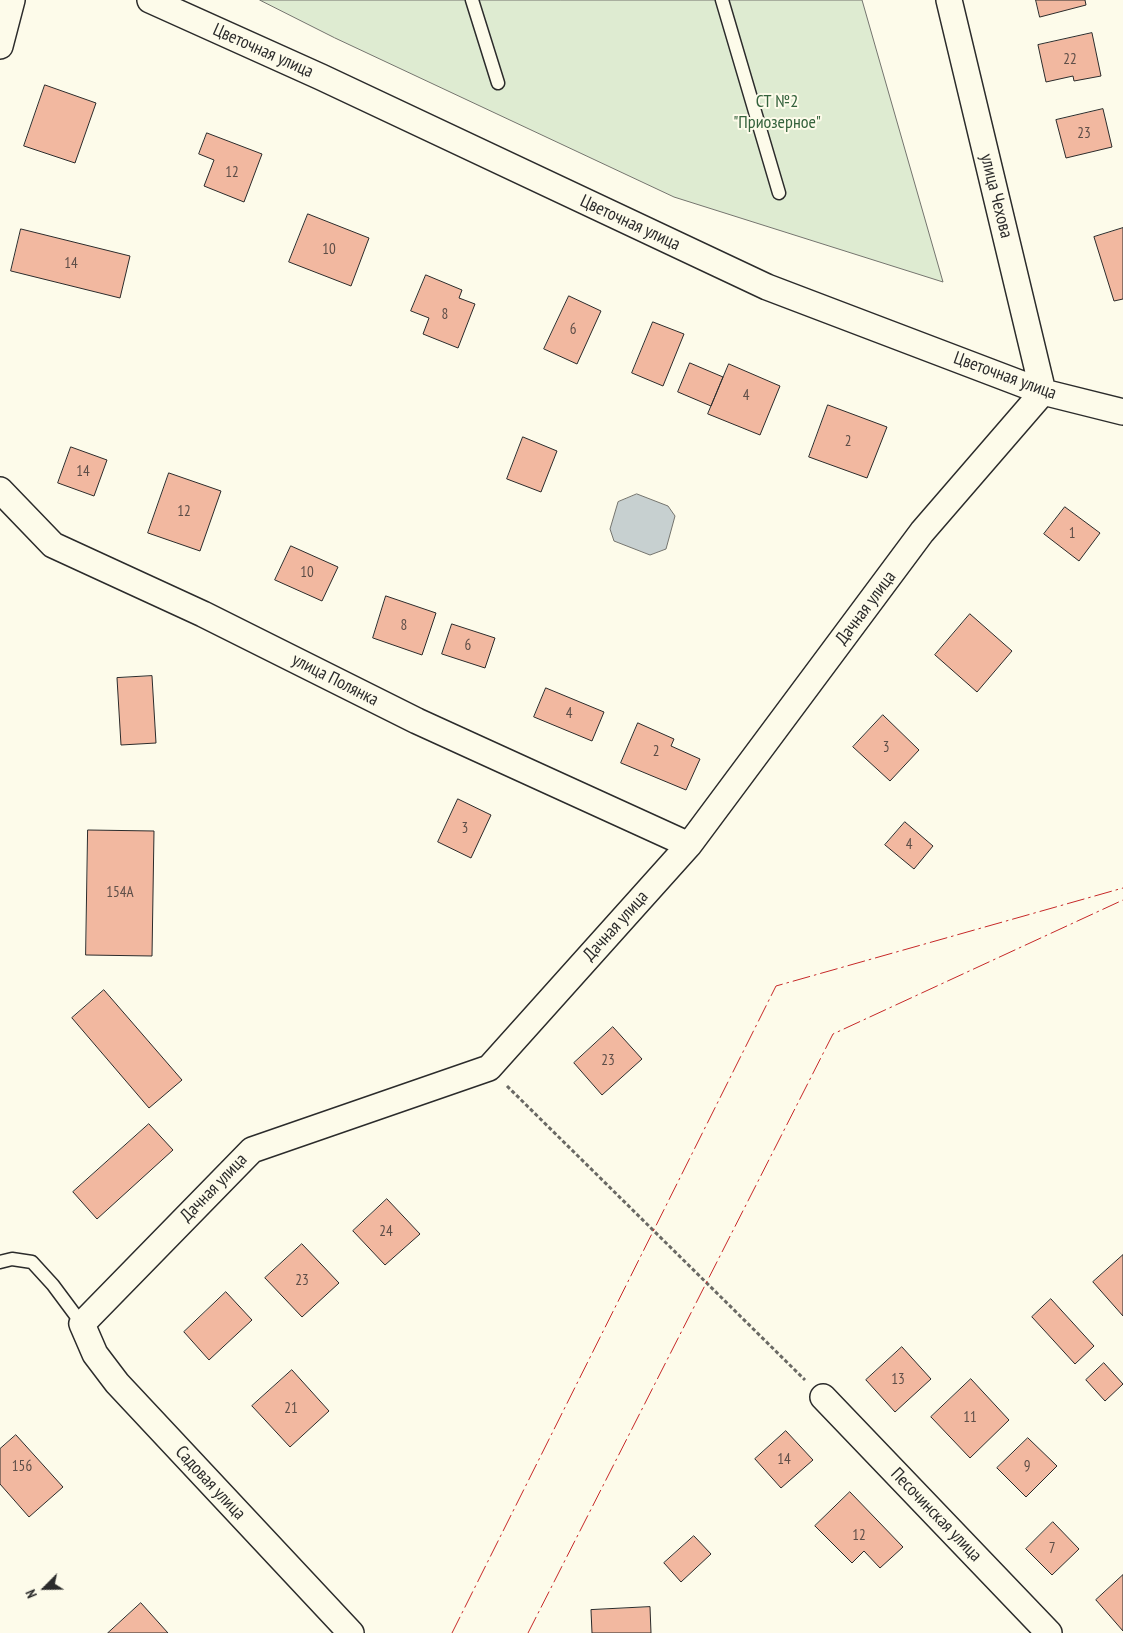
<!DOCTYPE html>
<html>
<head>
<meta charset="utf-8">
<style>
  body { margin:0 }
  #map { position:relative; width:1123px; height:1633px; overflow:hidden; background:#fdfbea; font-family:"PT Sans Narrow",sans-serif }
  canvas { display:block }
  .north { position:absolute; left:20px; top:1563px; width:50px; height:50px; -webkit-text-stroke:4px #fdfbea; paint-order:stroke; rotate:247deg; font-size:14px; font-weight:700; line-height:20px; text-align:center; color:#2b2b2b }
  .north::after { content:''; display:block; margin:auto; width:18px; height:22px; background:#2b2b2b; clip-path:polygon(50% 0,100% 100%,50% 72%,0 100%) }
</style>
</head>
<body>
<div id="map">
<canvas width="1123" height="1633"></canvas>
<div class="north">N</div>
</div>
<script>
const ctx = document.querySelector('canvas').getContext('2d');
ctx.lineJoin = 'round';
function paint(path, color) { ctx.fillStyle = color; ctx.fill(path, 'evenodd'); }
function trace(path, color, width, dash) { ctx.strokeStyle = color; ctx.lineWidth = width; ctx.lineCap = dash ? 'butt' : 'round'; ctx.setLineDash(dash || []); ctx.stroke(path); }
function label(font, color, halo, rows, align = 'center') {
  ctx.font = font + ' "PT Sans Narrow",sans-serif'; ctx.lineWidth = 4; ctx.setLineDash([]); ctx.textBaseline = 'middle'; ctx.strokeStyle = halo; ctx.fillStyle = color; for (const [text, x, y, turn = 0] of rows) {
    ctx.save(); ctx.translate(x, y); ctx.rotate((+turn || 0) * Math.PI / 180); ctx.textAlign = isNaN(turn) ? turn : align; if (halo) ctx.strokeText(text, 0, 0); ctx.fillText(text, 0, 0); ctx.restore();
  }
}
const green = new Path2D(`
  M260,0H862L943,282L674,197L335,38Z`);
paint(green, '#deebd1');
trace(green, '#74746e', 1);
const water = new Path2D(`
  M637,494L668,506L675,516L666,549L650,555L614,541L610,529L618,502Z`);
paint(water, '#c7d0d0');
trace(water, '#74746e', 1);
const building = new Path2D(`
  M1036,0H1085L1086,5L1040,17Z
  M1092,33L1101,76L1074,81L1073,76L1046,82L1038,45Z
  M45,85L96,103L75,163L24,146Z
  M1103,109L1112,147L1066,158L1056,120Z
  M207,133L262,154L244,202L204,186L214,160L199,154Z
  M308,214L369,238L351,286L289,262Z
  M1123,228V299L1114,301L1094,237Z
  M21,229L130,256L120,298L11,271Z
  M426,275L462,290L459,298L475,304L458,348L423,334L429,318L411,311Z
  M569,296L601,311L577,364L544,349Z
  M653,322L684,334L663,386L632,373Z
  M690,363L723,377L711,406L678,392Z
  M729,364L780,386L760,435L708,414Z
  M828,405L887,427L867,478L809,457Z
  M523,437L557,451L541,492L507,479Z
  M71,447L107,460L94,496L58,483Z
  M169,473L221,491L200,551L148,533Z
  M1065,507L1100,533L1079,561L1044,534Z
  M291,546L338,567L322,601L275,580Z
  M386,596L436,613L422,655L373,638Z
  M970,614L1012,651L977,692L935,655Z
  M452,624L495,638L485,668L442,654Z
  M152,676L156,743L121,745L117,678Z
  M546,688L604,712L592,741L534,717Z
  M883,715L919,750L890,781L853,747Z
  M638,723L674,739L671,746L700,759L686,790L621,763Z
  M458,799L491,815L471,858L438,842Z
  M905,822L933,846L914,869L885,845Z
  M88,830L154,831L152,956L86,955Z
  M104,990L182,1080L149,1108L72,1018Z
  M613,1027L642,1059L602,1095L574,1063Z
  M149,1124L173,1150L97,1219L73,1192Z
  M387,1199L420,1234L385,1265L353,1231Z
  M302,1244L339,1283L302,1317L265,1278Z
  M1123,1255V1316L1093,1282Z
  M226,1292L252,1320L209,1360L184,1332Z
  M1051,1299L1094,1346L1075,1364L1032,1317Z
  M902,1347L931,1379L895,1412L866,1380Z
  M1104,1363L1123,1384L1105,1401L1086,1380Z
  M292,1370L329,1411L290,1447L252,1406Z
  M971,1379L1009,1420L970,1458L931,1417Z
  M786,1431L813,1460L781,1488L755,1459Z
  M16,1435L63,1487L29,1517L0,1484V1449Z
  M1028,1438L1057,1466L1026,1497L997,1468Z
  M850,1492L903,1547L880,1568L864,1551L852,1563L815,1526Z
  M1053,1522L1079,1549L1052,1575L1026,1549Z
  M694,1536L711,1554L681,1582L664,1563Z
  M1123,1575V1631L1096,1600Z
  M141,1603L168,1633H108Z
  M650,1607L651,1633H592L591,1610Z`);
paint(building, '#f2b8a0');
trace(building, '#2b2b2b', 1);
const lane = new Path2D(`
  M472,0L498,83
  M722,0L779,193
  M0,1262L12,1259L32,1262L53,1285L82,1324`);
const street = new Path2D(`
  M150,0L321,77L767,287L1043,392L1123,412
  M0,46L12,0
  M0,490L53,545L203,614L417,721L689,845
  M823,1397L1049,1633
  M351,1633L117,1383L95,1354L82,1324L252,1150L489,1068L689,845L922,532L1043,392L949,0`);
trace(lane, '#2b2b2b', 15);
trace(street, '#2b2b2b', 28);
trace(new Path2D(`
  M507,1086L805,1380`), '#6a6964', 3, [4, 2.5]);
trace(lane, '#fdfbea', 12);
trace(street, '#fdfbea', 25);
trace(new Path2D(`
  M452,1633L776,986L1123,888
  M528,1633L833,1034L1123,900`), '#c62828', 1, [18, 4, 2.5, 4]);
label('15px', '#5d4e48', null, [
  ["22",1070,60],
  ["23",1084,134],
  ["12",232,173],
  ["10",329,250],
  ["14",71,264],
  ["8",445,315],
  ["6",573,330],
  ["4",746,396],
  ["2",848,442],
  ["14",83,472],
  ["12",184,512],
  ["1",1072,534],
  ["10",307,573],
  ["8",404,626],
  ["6",468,646],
  ["4",569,714],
  ["3",886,748],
  ["2",656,752],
  ["3",465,829],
  ["4",909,845],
  ["154А",120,893],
  ["23",608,1061],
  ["24",386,1232],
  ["23",302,1281],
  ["13",898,1380],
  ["21",291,1409],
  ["11",970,1418],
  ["14",784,1460],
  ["156",22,1467],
  ["9",1027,1467],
  ["12",859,1536],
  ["7",1052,1549]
]);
label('18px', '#2b2b2b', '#fdfbea', [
  ["Цветочная улица",263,51,24],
  ["улица Чехова",996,196,76],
  ["Цветочная улица",630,223,25],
  ["Цветочная улица",1005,376,20],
  ["Дачная улица",866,608,-53],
  ["улица Полянка",335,680,27],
  ["Дачная улица",616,926,-48],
  ["Дачная улица",214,1188,-46],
  ["Садовая улица",210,1483,47],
  ["Песочинская улица",936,1515,46]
]);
label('18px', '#34623c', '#fdfbea', [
  ["СТ №2",777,102],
  ["\"Приозерное\"",777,123]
]);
</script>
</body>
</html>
